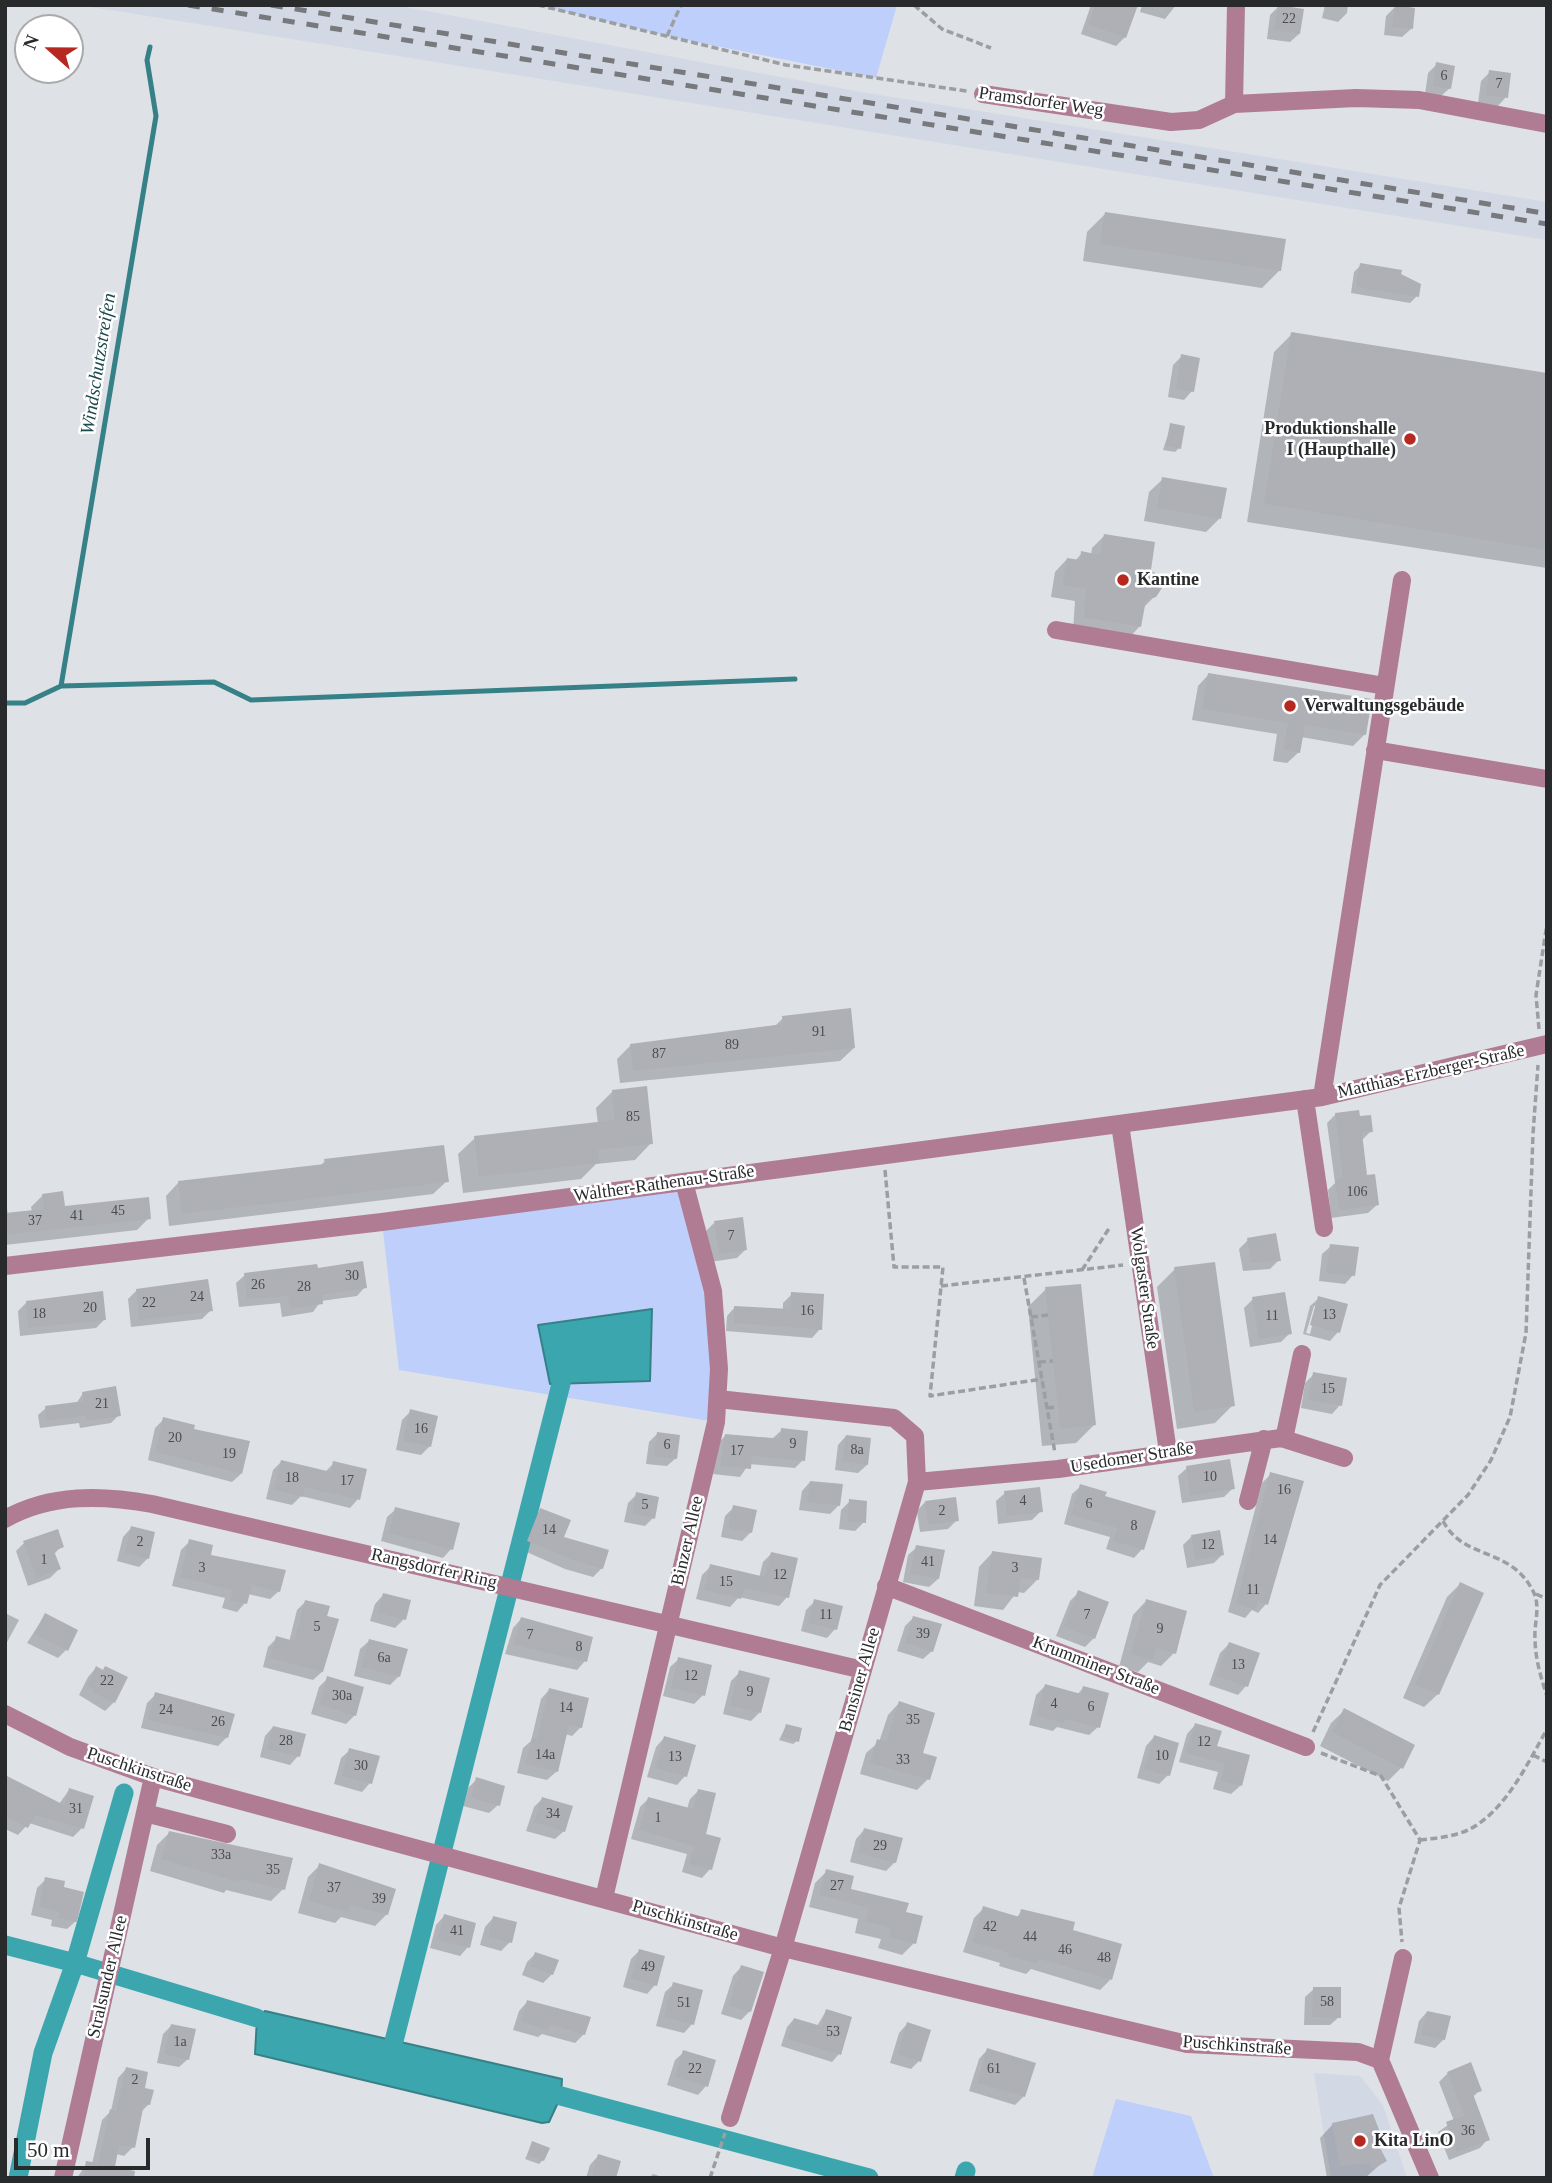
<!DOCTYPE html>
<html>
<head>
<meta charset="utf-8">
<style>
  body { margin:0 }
  #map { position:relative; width:1552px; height:2183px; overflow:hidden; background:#dee1e6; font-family:Georgia,serif }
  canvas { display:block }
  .frame { position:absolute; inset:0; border:7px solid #292a2c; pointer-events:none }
  .north { position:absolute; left:14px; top:14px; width:70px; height:70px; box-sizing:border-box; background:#fff; border:2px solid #a9aaab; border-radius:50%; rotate:291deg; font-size:19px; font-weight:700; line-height:28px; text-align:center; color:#292a2c }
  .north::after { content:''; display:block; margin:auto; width:24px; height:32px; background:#b72920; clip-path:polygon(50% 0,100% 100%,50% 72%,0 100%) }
  .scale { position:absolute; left:14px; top:2138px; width:136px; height:32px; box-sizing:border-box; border:4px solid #292a2c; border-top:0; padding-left:9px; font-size:21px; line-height:24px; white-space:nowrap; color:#292a2c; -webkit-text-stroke:5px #fff; paint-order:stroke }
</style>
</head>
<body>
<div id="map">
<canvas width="1552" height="2183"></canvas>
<div class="frame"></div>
<div class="north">N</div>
<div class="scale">50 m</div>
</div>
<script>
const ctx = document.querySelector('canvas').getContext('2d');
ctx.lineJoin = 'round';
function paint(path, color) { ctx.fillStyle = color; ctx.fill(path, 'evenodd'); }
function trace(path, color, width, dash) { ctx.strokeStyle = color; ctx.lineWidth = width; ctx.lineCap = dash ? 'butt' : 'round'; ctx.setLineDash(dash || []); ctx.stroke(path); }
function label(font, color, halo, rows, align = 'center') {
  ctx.font = font + ' Georgia,serif'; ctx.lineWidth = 5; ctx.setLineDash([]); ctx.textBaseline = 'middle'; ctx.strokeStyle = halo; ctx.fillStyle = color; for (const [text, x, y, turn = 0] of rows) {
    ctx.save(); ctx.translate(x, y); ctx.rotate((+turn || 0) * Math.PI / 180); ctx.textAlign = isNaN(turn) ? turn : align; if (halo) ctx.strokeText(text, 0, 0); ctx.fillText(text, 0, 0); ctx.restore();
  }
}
paint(new Path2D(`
  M79,5H395L861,92L1547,202V240Z
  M1314,2073L1360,2076L1383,2105L1407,2178H1331Z`), '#d3d8e5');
paint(new Path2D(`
  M538,5H897L876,78L667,36Z
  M684,1182L713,1291L716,1422L399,1370L382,1222Z
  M1116,2099L1191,2116L1214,2178H1092Z`), '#bdcffa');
const water = new Path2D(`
  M652,1309L650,1381L550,1384L538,1325Z
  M265,2011L562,2079L561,2096L549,2122L542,2123L255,2054L257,2018Z`);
paint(water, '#3ca6ae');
trace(water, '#368187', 2);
paint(new Path2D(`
  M1091,5H1126L1125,37L1116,46L1081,34Z
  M1142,5H1176L1165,19L1140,12Z
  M1325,5H1348L1347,13L1338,22L1322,18Z
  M1279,6L1299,34L1290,42L1267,39L1270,15Z
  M1395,7L1411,29L1402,37L1384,35L1386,16Z
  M1437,64L1450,88L1441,96L1425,94L1428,73Z
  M1490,72L1506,97L1498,106L1478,103L1481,81Z
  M1105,214L1280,270L1262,288L1083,261L1087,232Z
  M1361,265L1399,275L1417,296L1410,303L1351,293L1354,272Z
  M1292,334L1547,375V568L1247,522L1274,352Z
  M1182,356L1192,391L1184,400L1168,397L1173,365Z
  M1171,425L1179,448L1175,452L1163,450Z
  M1163,479L1220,518L1206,532L1144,521L1149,492Z
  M1104,536L1149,571L1155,596L1143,608L1140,626L1128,639L1073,630L1075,601L1051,597L1055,572L1067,559L1075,561L1082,553L1091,555L1092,548Z
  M1209,674L1365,734L1353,746L1301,737L1299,752L1287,763L1273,761L1277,734L1192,720L1198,686Z
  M783,1018L854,1048L840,1061L620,1083L617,1059L630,1046L773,1028Z
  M613,1091L651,1143L635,1160L596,1164L581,1179L463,1193L458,1154L475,1138L598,1124L596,1108Z
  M1336,1114L1358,1118L1371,1131L1362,1140L1366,1177L1377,1205L1368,1213L1331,1218L1328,1190L1335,1183L1327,1123Z
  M325,1161L447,1181L433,1194L169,1226L166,1196L179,1182L320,1166Z
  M5,1195L8,1215L32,1212L31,1207L43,1195L63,1208L149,1218L137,1230L5,1245Z
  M714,1223L745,1250L737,1258L710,1262L706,1231Z
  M1248,1240L1279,1260L1270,1269L1243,1271L1239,1249Z
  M1331,1246L1353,1275L1345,1284L1319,1281L1322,1254Z
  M1175,1269L1233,1405L1215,1423L1177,1429L1157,1287Z
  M316,1270L365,1287L357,1296L321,1301L313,1312L282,1317L280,1303L239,1307L236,1283L245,1275Z
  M1046,1289L1094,1425L1076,1443L1042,1446L1028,1307Z
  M137,1290L211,1310L202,1319L131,1327L128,1299Z
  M792,1294L820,1329L812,1338L726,1331L727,1316L735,1307L783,1310V1303Z
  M1319,1298L1338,1332L1330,1341L1303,1334L1310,1306ZM1314,1306H1317L1310,1334L1306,1333Z
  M1253,1299L1290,1333L1281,1342L1250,1347L1244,1308Z
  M26,1303L104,1320L96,1328L20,1336L18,1311Z
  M1314,1374L1340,1405L1332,1414L1301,1408L1305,1383Z
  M83,1393L119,1415L111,1423L80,1428L79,1423L40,1428L38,1415L46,1408L76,1404Z
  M411,1411L429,1447L421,1455L396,1450L402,1420Z
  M164,1419L241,1474L232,1482L148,1460L155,1428Z
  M782,1430L803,1460L795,1468L749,1464L740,1477L713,1474L717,1444L726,1435L773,1438Z
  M657,1434L676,1458L667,1466L646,1464L649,1442Z
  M846,1436L867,1465L858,1473L835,1470L838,1445Z
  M281,1462L325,1472L334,1463L358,1499L350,1508L301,1496L292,1505L266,1499L273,1470Z
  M1187,1468L1233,1488L1224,1497L1182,1503L1178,1476Z
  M1271,1474L1266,1604L1258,1613L1252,1610L1245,1618L1228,1612L1262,1483Z
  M810,1482L839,1505L830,1514L799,1510L802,1491Z
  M1081,1486L1103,1498L1142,1549L1134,1558L1106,1549L1110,1537L1064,1524L1072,1494Z
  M1005,1493L1041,1511L1032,1520L998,1524L996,1501Z
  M637,1494L653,1518L645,1526L624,1522L628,1503Z
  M850,1501L864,1522L855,1531L839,1529L841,1510Z
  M925,1502L957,1520L948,1529L920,1532L917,1511Z
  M734,1507L751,1532L742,1541L721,1537L725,1516Z
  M396,1509L451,1549L443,1558L381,1541L387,1517Z
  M541,1510L562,1538L602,1568L593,1577L565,1569L520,1549L532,1518Z
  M131,1528L148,1558L139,1567L117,1561L123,1537Z
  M1192,1536L1222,1555L1214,1563L1187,1568L1183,1545Z
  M190,1541L209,1556L279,1591L270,1599L248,1594L245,1603L237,1612L222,1608L225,1598L172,1586L181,1550Z
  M24,1543L62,1546L53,1555L59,1569L50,1578L28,1586L16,1551Z
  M917,1547L938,1579L929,1587L903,1582L908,1555Z
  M992,1553L1038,1579L1024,1593L1017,1592L1003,1610L974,1606L979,1567Z
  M771,1554L787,1597L779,1606L739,1597L730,1607L696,1599L702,1575L711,1566L759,1578L763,1562Z
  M1460,1584L1438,1694L1424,1707L1403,1698L1447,1597Z
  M1079,1592L1094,1638L1085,1647L1056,1636L1070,1601Z
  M383,1595L404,1619L395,1628L370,1621L375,1604Z
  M815,1601L835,1629L827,1638L801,1631L806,1610Z
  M1146,1601L1174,1653L1161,1666L1148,1662L1138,1672L1119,1667L1133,1615Z
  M305,1602L322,1672L313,1680L263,1667L268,1647L277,1638L289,1642L297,1610Z
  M5,1613L19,1620L5,1646Z
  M45,1615L66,1650L58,1658L27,1643Z
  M913,1618L932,1651L923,1659L897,1651L905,1626Z
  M521,1619L585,1661L577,1670L505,1654L513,1628Z
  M369,1641L399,1676L390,1685L354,1676L360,1649Z
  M1229,1644L1246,1686L1238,1695L1209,1685L1220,1653Z
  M679,1659L703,1695L694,1704L663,1696L670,1667Z
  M96,1668L114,1702L105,1711L79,1695L88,1677Z
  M740,1672L760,1712L751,1721L723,1714L731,1681Z
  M328,1678L355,1715L346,1724L311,1714L319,1687Z
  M1045,1686L1077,1695L1083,1688L1098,1727L1089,1735L1057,1727L1053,1731L1029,1725L1036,1695Z
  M549,1690L581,1727L572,1736L565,1734L556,1772L547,1780L517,1773L523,1748L531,1741L541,1699Z
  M156,1694L227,1737L218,1746L141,1728L147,1703Z
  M899,1703L928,1779L917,1790L860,1774L866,1753L879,1742L888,1715Z
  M1345,1710L1413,1746L1401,1768L1388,1781L1320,1746L1331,1723Z
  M1195,1725L1215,1747L1240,1786L1231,1794L1213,1789L1218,1772L1179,1762L1187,1734Z
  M786,1726L797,1741L793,1744L779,1740Z
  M273,1727L298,1756L290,1765L260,1757L265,1736Z
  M1154,1737L1168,1775L1159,1784L1137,1778L1146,1746Z
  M664,1738L685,1776L677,1785L647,1777L656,1747Z
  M350,1750L370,1783L362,1792L334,1784L341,1758Z
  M477,1779L498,1805L489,1813L463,1806L468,1788Z
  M5,1783L59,1804L69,1790L92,1797L82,1828L73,1837L29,1823L18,1835L5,1829Z
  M699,1790L710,1869L702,1878L682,1872L687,1854L631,1839L640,1807L649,1798L687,1809L690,1799Z
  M542,1799L564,1831L555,1839L526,1831L534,1807Z
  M864,1830L895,1862L886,1871L850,1862L856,1839Z
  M169,1833L283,1889L271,1901L226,1890L224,1893L150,1871L157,1845Z
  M320,1865L387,1914L375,1926L341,1917L335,1923L298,1913L308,1877Z
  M827,1871L849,1890L904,1913L914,1943L902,1955L878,1948L881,1939L855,1933L858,1919L809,1907L815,1883Z
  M46,1879L62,1889L76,1921L67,1929L51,1926L52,1920L31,1915L37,1888Z
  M984,1908L1016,1918L1022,1911L1070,1931L1110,1980L1100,1990L1031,1969L1026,1974L999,1966L1000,1963L963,1952L974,1918Z
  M444,1916L468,1947L460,1956L430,1948L436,1925Z
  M493,1918L510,1942L501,1951L480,1945L485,1927Z
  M639,1951L655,1985L647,1994L623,1987L631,1959Z
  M535,1954L552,1974L543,1983L522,1975L527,1962Z
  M741,1967L750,2011L741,2020L721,2014L733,1976Z
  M674,1984L692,2024L684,2033L656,2026L665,1992Z
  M1314,1989L1339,2017L1330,2025H1304L1305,1997Z
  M527,2002L584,2034L575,2043L542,2034L538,2037L513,2030L519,2011Z
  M826,2011L839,2054L832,2062L781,2046L787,2027L794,2019L817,2026Z
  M1427,2012L1444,2039L1435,2048L1414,2043L1419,2021Z
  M907,2024L919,2061L911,2069L890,2063L899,2033Z
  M171,2026L188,2059L179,2067L157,2063L163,2034Z
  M987,2050L1024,2096L1015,2105L969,2091L979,2059Z
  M684,2052L706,2086L698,2095L667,2085L675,2060Z
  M126,2069L143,2090L149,2104L140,2113L133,2147L124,2156L116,2154L110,2178H77L87,2163L92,2164L102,2120L111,2111L118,2078Z
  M1448,2073L1480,2090L1472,2098L1488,2139L1480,2148L1449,2160L1438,2132L1454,2121L1439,2082Z
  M1333,2124L1378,2147L1384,2161L1365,2178H1327L1320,2138Z
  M533,2143L543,2160L539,2164L525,2159Z
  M598,2156L614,2178H586L590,2165Z
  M653,2174L665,2178H649Z`), '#0003');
trace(new Path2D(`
  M61,686L156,116L147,60L150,47
  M5,703H25L61,686L214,682L251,700L795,679`), '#368187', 5);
trace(new Path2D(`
  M5,1945L75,1963L257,2018
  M394,2041L561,1384
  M561,2096L869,2178
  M18,2178L43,2053L75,1963L124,1793
  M964,2178L966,2171`), '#3ca6ae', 19);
paint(new Path2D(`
  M1095,5H1138L1126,38L1088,25Z
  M1278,5L1304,9L1300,34L1274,30Z
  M1395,5L1415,8L1413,29L1392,27Z
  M1436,62L1455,66L1451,89L1433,86Z
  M1489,70L1511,73L1508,98L1486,95Z
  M1105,212L1286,239L1281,271L1100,244Z
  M1360,263L1402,270L1401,274L1421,284L1419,297L1356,287Z
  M1291,332L1547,373V550L1264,504Z
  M1181,354L1200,358L1194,392L1176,389Z
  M1170,423L1185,426L1181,449L1166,446Z
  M1162,477L1227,488L1221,519L1157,508Z
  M1104,534L1155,542L1151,570L1160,577L1162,588L1156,597L1146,600L1141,627L1084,618L1086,589L1062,585L1067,558L1080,560L1081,551L1100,555Z
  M1208,673L1372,699L1366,735L1305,725L1300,753L1283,750L1288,723L1202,709Z
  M851,1008L855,1048L633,1071L630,1044L783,1024L782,1016Z
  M647,1086L653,1144L598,1150L600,1163L479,1177L474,1136L615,1120L612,1090Z
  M1359,1110L1360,1116L1371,1115L1373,1132L1362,1133L1367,1175L1375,1174L1379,1205L1339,1210L1335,1179L1343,1178L1335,1113Z
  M444,1145L449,1182L182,1214L178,1181L325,1164L324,1159Z
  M63,1191L65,1206L149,1197L151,1219L5,1235V1213L44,1209L42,1194Z
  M743,1217L747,1250L719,1254L714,1221Z
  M1276,1233L1281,1261L1251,1263L1247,1238Z
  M1330,1244L1359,1247L1355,1276L1326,1273Z
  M363,1261L367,1288L322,1295L323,1304L290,1309L288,1296L247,1299L244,1273L317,1264L318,1268Z
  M1215,1262L1235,1406L1194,1412L1174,1267Z
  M208,1279L213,1311L139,1320L136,1289Z
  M1081,1284L1096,1425L1060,1429L1045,1287Z
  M103,1291L106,1320L28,1328L26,1301Z
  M791,1292L824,1294L822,1330L734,1323V1306L790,1309Z
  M1285,1292L1292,1334L1259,1339L1252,1297Z
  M1318,1296L1348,1304L1340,1333L1310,1325Z
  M1313,1372L1347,1378L1342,1406L1308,1400Z
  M116,1386L121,1416L87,1421L86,1416L47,1421L45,1406L84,1401L82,1392Z
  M410,1409L438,1416L431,1447L403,1441Z
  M163,1417L195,1425L194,1429L250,1441L242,1474L155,1452Z
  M781,1428L808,1431L805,1461L752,1456L751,1469L720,1466L725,1434L780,1439Z
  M657,1432L680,1435L677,1459L654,1456Z
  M846,1435L871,1438L868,1465L842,1462Z
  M1230,1459L1235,1489L1190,1496L1186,1466Z
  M281,1460L331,1472L333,1461L367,1469L360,1500L305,1487L303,1497L273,1490Z
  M1270,1472L1304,1481L1268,1605L1258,1601L1255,1610L1236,1603Z
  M810,1481L843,1484L840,1506L807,1502Z
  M1080,1484L1107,1492L1105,1496L1156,1511L1144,1550L1113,1541L1117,1528L1071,1515Z
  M1040,1487L1043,1512L1007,1516L1004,1491Z
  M636,1492L659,1497L655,1519L632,1514Z
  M956,1497L959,1521L928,1525L925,1501Z
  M849,1499L867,1501L866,1523L847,1521Z
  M733,1505L757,1510L752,1533L728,1528Z
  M395,1507L460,1523L453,1550L389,1533Z
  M540,1508L571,1520L564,1537L609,1550L603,1569L575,1561L527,1541Z
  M131,1526L155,1532L149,1559L125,1553Z
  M58,1529L64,1547L54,1551L61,1569L37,1578L23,1541Z
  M1220,1530L1224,1555L1195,1560L1191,1535Z
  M189,1539L213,1545L211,1555L286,1570L280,1592L252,1585L247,1604L230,1600L232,1590L180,1577Z
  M916,1545L945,1550L939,1579L910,1574Z
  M992,1551L1042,1558L1039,1580L1021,1578L1018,1597L986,1593Z
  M771,1552L798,1558L789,1598L744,1588L741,1599L704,1590L710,1564L765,1577Z
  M1460,1582L1484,1593L1439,1695L1415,1685Z
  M1078,1590L1109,1602L1095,1639L1064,1627Z
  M383,1593L411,1600L406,1620L378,1613Z
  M814,1599L843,1606L837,1630L808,1623Z
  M1146,1599L1187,1611L1176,1654L1156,1648L1153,1660L1131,1654Z
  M305,1600L330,1606L327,1616L339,1619L323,1672L270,1658L276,1636L294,1641Z
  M45,1613L78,1630L68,1651L34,1634Z
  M913,1616L942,1624L933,1652L905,1643Z
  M521,1617L593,1637L587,1662L513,1645Z
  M369,1639L408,1649L400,1677L361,1667Z
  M1229,1642L1260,1653L1248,1687L1216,1676Z
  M678,1657L712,1665L705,1696L671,1688Z
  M96,1666L103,1670L105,1666L128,1677L115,1703L92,1692L93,1689L87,1686Z
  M739,1670L770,1678L761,1713L730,1706Z
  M327,1676L364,1687L356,1716L319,1705Z
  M1045,1684L1081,1694L1083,1686L1109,1693L1100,1728L1065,1719L1063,1723L1036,1716Z
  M549,1688L589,1698L582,1728L569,1725L558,1772L525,1764L532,1738L537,1739Z
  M155,1692L235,1714L228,1738L148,1720Z
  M899,1701L935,1713L923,1753L937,1757L930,1780L870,1763L877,1739L886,1742Z
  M1344,1708L1415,1745L1403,1769L1332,1732Z
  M1195,1723L1222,1731L1217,1746L1250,1755L1242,1786L1221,1781L1225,1764L1186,1753Z
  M786,1724L802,1728L799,1742L782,1737Z
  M273,1726L306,1734L300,1757L267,1749Z
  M1154,1735L1179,1743L1170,1776L1144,1770Z
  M664,1736L696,1745L687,1777L655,1768Z
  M349,1748L380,1756L372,1784L342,1776Z
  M5,1775L64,1805L69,1788L94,1796L84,1829L35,1815L28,1828L5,1816Z
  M476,1777L505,1786L500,1806L471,1798Z
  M698,1789L716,1793L706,1834L721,1838L712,1870L689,1864L694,1846L639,1830L648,1797L693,1809Z
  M542,1797L573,1806L565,1832L534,1822Z
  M864,1828L903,1838L896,1863L858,1853Z
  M169,1831L293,1858L285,1890L238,1879L237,1882L161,1859Z
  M319,1863L396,1889L388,1915L350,1905L348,1912L309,1901Z
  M826,1869L854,1876L851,1889L909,1903L906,1912L923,1916L916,1944L889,1937L891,1928L865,1921L869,1908L819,1895Z
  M45,1877L65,1881L64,1887L84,1892L77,1922L58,1918L60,1912L39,1907Z
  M983,1906L1019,1917L1021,1909L1059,1918L1075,1922L1073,1930L1122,1944L1112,1980L1039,1959L1038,1964L1008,1956L1009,1953L972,1942Z
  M444,1914L476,1923L470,1948L437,1940Z
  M493,1916L517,1922L512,1943L488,1937Z
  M639,1949L665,1956L657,1986L631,1979Z
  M535,1952L559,1960L553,1975L530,1967Z
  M741,1965L764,1972L751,2012L729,2006Z
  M673,1982L703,1990L694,2025L664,2017Z
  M1313,1987H1341V2018L1312,2017Z
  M527,2000L591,2017L585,2035L550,2025L548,2030L521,2022Z
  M826,2009L852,2017L841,2055L787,2039L794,2018L821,2026Z
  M1427,2011L1451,2016L1445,2040L1421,2035Z
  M907,2022L931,2030L921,2062L897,2054Z
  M171,2024L196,2029L189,2060L164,2054Z
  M987,2048L1036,2063L1025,2097L977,2083Z
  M683,2050L716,2060L708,2087L675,2077Z
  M1471,2062L1482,2091L1473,2094L1490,2140L1457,2152L1446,2122L1464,2115L1447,2072Z
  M126,2067L148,2072L145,2088L154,2090L150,2105L144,2104L135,2148L119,2145L115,2167L135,2171L134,2178H83L86,2161L98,2163L110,2109L116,2111Z
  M1373,2114L1384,2143L1379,2146L1387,2161L1373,2169L1370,2163L1340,2166L1332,2123Z
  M532,2141L550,2148L544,2161L527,2155Z
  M598,2154L621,2161L616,2178L592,2175Z`), '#aeb0b6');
trace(new Path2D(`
  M538,5L786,65L967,91
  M914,5L942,29L991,48
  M667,36L681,5
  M1539,1029L1536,995L1547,924
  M885,1170L894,1267H943L930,1396L1042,1379
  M1082,1270L1110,1227
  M1024,1278L1055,1453
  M941,1286L1123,1265
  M1031,1317L1048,1315
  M1039,1362L1053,1361
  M1047,1408L1057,1407
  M1443,1521C1464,1561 1510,1546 1533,1591C1541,1606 1534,1623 1535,1638C1535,1658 1541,1678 1547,1696
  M1536,1594L1547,1599
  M1313,1732L1380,1585L1468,1495L1491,1460L1510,1417L1526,1333L1533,1134L1538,1065
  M1321,1753L1381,1776L1420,1840L1399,1908L1402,1942
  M1533,1755L1547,1762
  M1420,1840C1436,1838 1453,1837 1468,1830C1505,1812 1528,1763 1547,1729
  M710,2178L725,2133`), '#9c9fa2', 3.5, [7, 3.5]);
trace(new Path2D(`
  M983,94L1171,122L1199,120L1234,104L1356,98L1419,100L1547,124
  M1234,104L1236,5
  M1056,630L1385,686
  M1375,750L1547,779
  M1322,1097L1402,580
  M1305,1099L1324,1228
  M1120,1124L1168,1452
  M5,1266L382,1222L1322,1097L1547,1044
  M718,1399L894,1418L915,1436L917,1482L783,1948L730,2118
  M1284,1439L1302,1354
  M917,1482L1058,1469L1281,1438L1344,1458
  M1248,1501L1264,1439
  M5,1519C51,1493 103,1495 152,1504L863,1670
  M886,1586L1306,1747
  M5,1714L70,1747L153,1777L783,1948L1187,2044L1358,2052L1380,2060
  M145,1813L227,1834
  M604,1898L716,1422L719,1369L713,1291L684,1182
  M1380,2060L1430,2178
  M1380,2060L1403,1958
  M63,2178L153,1777`), '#af7c93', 18);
trace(new Path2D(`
  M188,5L1547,224
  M271,5L1543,213`), '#77797c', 5, [12, 12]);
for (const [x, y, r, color] of [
  [1410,439,7,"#b72920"],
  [1123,580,7,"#b72920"],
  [1290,706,7,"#b72920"],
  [1360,2141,7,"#b72920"]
]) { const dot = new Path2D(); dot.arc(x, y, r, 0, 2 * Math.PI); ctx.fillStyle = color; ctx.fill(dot); trace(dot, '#fff', 2.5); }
label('14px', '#4a4c4e', null, [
  ["22",1289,19],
  ["6",1444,76],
  ["7",1499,84],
  ["91",819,1032],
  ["89",732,1045],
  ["87",659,1054],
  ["85",633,1117],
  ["106",1357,1192],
  ["45",118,1211],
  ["41",77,1216],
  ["37",35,1221],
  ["7",731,1236],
  ["30",352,1276],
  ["26",258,1285],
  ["28",304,1287],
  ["24",197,1297],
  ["22",149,1303],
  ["20",90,1308],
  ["16",807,1311],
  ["18",39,1314],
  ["13",1329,1315],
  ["11",1272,1316],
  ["15",1328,1389],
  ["21",102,1404],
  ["16",421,1429],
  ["20",175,1438],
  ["9",793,1444],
  ["6",667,1445],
  ["8a",857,1450],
  ["17",737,1451],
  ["19",229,1454],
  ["10",1210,1477],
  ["18",292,1478],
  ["17",347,1481],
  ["16",1284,1490],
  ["4",1023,1501],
  ["6",1089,1504],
  ["5",645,1505],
  ["2",942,1511],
  ["8",1134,1526],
  ["14",549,1530],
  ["14",1270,1540],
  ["2",140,1542],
  ["12",1208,1545],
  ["1",44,1560],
  ["41",928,1562],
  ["3",202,1568],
  ["3",1015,1568],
  ["12",780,1575],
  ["15",726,1582],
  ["11",1253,1590],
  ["11",826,1615],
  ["7",1087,1615],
  ["5",317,1627],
  ["9",1160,1629],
  ["39",923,1634],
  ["7",530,1635],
  ["8",579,1647],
  ["6a",384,1658],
  ["13",1238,1665],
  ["12",691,1676],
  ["22",107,1681],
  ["9",750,1692],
  ["30a",342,1696],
  ["4",1054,1704],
  ["6",1091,1707],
  ["14",566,1708],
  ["24",166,1710],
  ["35",913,1720],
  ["26",218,1722],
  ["28",286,1741],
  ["12",1204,1742],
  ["14a",545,1755],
  ["10",1162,1756],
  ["13",675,1757],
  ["33",903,1760],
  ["30",361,1766],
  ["31",76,1809],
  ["34",553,1814],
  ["1",658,1818],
  ["29",880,1846],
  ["33a",221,1855],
  ["35",273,1870],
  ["27",837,1886],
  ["37",334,1888],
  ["39",379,1899],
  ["42",990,1927],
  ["41",457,1931],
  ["44",1030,1937],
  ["46",1065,1950],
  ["48",1104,1958],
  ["49",648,1967],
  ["58",1327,2002],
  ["51",684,2003],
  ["53",833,2032],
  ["1a",180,2042],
  ["22",695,2069],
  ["61",994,2069],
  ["2",135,2080],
  ["36",1468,2131]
]);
label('18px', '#292a2c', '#fff', [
  ["Pramsdorfer Weg",1041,102,8],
  ["Matthias-Erzberger-Straße",1431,1072,-13],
  ["Walther-Rathenau-Straße",664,1184,-8],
  ["Wolgaster Straße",1144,1288,82],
  ["Usedomer Straße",1132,1458,-9],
  ["Binzer Allee",688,1541,-77],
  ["Rangsdorfer Ring",434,1569,13],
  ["Krumminer Straße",1096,1666,21],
  ["Bansiner Allee",860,1680,-74],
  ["Puschkinstraße",139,1770,18],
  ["Puschkinstraße",685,1921,16],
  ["Stralsunder Allee",108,1977,-77],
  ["Puschkinstraße",1237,2046,4]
]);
label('bold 18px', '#292a2c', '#fff', [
  ["Produktionshalle",1396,429,"right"],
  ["I (Haupthalle)",1396,450,"right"],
  ["Kantine",1137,580],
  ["Verwaltungsgebäude",1304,706],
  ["Kita LinO",1374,2141]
], 'left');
label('italic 19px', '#1c4a4e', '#fff', [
  ["Windschutzstreifen",99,364,-81]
]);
</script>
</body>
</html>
